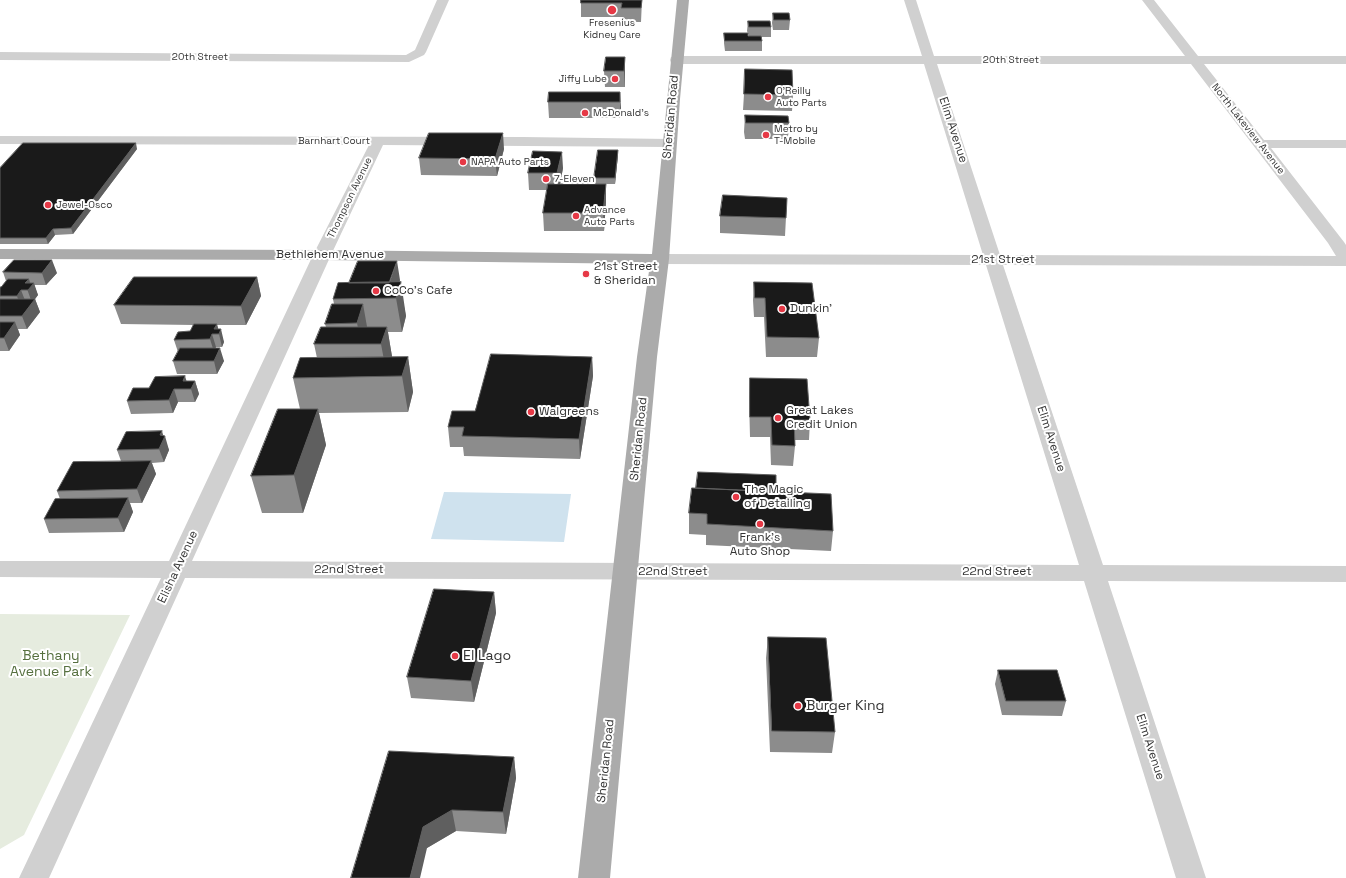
<!DOCTYPE html>
<html>
<head>
<meta charset="utf-8">
<style>
  body { margin:0 }
  canvas { display:block; background:#fff }
</style>
</head>
<body>
<canvas width="1346" height="878"></canvas>
<script>
const ctx = document.querySelector('canvas').getContext('2d');
ctx.lineJoin = 'round';
function paint(path, color) { ctx.fillStyle = color; ctx.fill(path, 'evenodd'); }
function trace(path, color, width, dash) { ctx.strokeStyle = color; ctx.lineWidth = width; ctx.lineCap = dash ? 'butt' : 'round'; ctx.setLineDash(dash || []); ctx.stroke(path); }
function label(font, color, halo, rows, align = 'center') {
  ctx.font = font + ' "Space Grotesk",sans-serif'; ctx.lineWidth = 4; ctx.setLineDash([]); ctx.textBaseline = 'middle'; ctx.strokeStyle = halo; ctx.fillStyle = color; for (const [text, x, y, turn = 0] of rows) {
    ctx.save(); ctx.translate(x, y); ctx.rotate((+turn || 0) * Math.PI / 180); ctx.textAlign = isNaN(turn) ? turn : align; if (halo) ctx.strokeText(text, 0, 0); ctx.fillText(text, 0, 0); ctx.restore();
  }
}
paint(new Path2D(`
  M0,614L130,615L24,835L0,849Z`), '#e6ecdf');
paint(new Path2D(`
  M444,492L571,494L564,542L431,539Z`), '#cfe2ee');
paint(new Path2D(`
  M437,0H449L426,52L424,55L409,62L0,60V52L406,55L415,50Z
  M904,0H916L934,56H1185L1142,0H1154L1198,56H1346V64H1204L1264,140H1346V148H1271L1344,242L1346,245V266L1003,265L1103,565L1346,566V582L1108,581L1206,878H1176L1084,581L185,578L49,878H19L161,578L0,577V561H169L313,255L369,145L0,144V136L523,137L669,139L674,140L676,143L674,146L669,147L383,145L331,255L192,561L1079,565L986,265L660,264L654,263L651,259L654,255L660,254L983,255L924,64H676L671,63L670,60L671,57L676,56H922ZM937,64H1191L1328,243L1336,256L1000,255Z`), '#d0d0d0');
paint(new Path2D(`
  M677,0H689L680,99L669,259L657,357L610,878H578L637,357L650,264L322,260L0,259V249L322,250L652,254Z`), '#ababab');
paint(new Path2D(`
  M642,0L641,22H622V17H581V3Z
  M773,13L790,20L789,30H773L772,23Z
  M748,21L771,27V37H762V51H725L724,43V33L749,36L747,31Z
  M625,57V87H605L604,71Z
  M620,92V118H549L548,102Z
  M744,94L793,95L792,111L743,110Z
  M745,115L789,123L788,139H745L744,132Z
  M137,149L73,234L55,235L48,244H0V168Z
  M504,149L497,176L421,175L419,158Z
  M618,150V155L615,184H595L594,178Z
  M563,168L560,184L606,202L604,231H544L543,213L547,190H529L528,173Z
  M787,198L785,236L720,233V216Z
  M3,272L57,273L46,285H34L38,295L35,299L40,312L27,329H18L20,335L9,351H0V287H1L6,281Z
  M257,277L261,296L246,325H217L218,329L224,342L222,347H216L215,348L224,361L217,374H177L173,361L178,352L174,340L190,331L194,325L121,324L114,305Z
  M400,280L399,282L406,316L402,332H388L392,357H408L413,392L408,412L319,413L326,445L303,513H262L251,476L300,409L293,378L317,358L314,344L326,327L325,324L334,304L333,299L349,283Z
  M754,282L819,338L817,357H766L764,317H754L753,300Z
  M592,357L593,376L580,459L464,456L463,447H450L448,427L475,411Z
  M750,378L810,420L809,440H795V446L793,466L771,465L770,437H750L749,398Z
  M187,381H195L199,394L195,402H178L173,413L131,414L127,401L149,388Z
  M163,436L169,450L164,462L152,463L156,474L142,503H130L133,512L124,532L49,533L44,519L60,499L57,491L121,461L117,450Z
  M776,492L833,531L831,551L706,545V535L689,534V513Z
  M494,592L496,613L474,702L411,698L407,677Z
  M768,637L835,732L832,753L770,752L766,658Z
  M998,670L1066,701L1062,716L1002,715L995,684Z
  M514,757L516,778L506,834L456,831L427,848L351,878Z`), '#8c8c8c');
paint(new Path2D(`
  M625,57V87L624,71Z
  M620,92L621,108L620,118Z
  M503,133L504,149L497,176L495,159Z
  M136,143L137,149L73,234L71,228Z
  M618,150V155L615,184V178Z
  M562,152L563,168L559,190L557,173Z
  M606,184V202L604,231L603,213Z
  M53,229L55,235L48,244L46,238Z
  M52,260L57,273L46,285L42,273Z
  M397,261L400,280L394,298L389,284Z
  M257,277L261,296L246,325L241,306Z
  M29,279L31,286L34,283L38,295L35,299L40,312L27,329L22,316L32,303L25,283Z
  M401,282L406,316L402,332L396,298Z
  M21,290L26,303L21,309L17,296Z
  M363,304L369,338L361,344L357,323Z
  M15,322L20,335L9,351L4,338Z
  M217,324L219,332L221,329L224,342L222,347L219,334L214,329Z
  M387,327L393,362L387,376L381,344Z
  M212,334L216,347L214,352L210,339Z
  M220,348L224,361L217,374L214,361Z
  M408,357L413,392L408,412L402,376Z
  M592,357L593,376L580,459L579,439Z
  M185,376L189,389L183,381Z
  M195,381L199,394L195,402L191,389Z
  M174,389L178,402L173,413L169,400Z
  M318,409L326,445L303,513L294,475Z
  M162,431L164,438L165,436L169,450L164,462L159,449L160,435Z
  M151,461L156,474L142,503L137,489Z
  M128,498L133,512L124,532L118,518Z
  M494,592L496,613L474,702L471,681Z
  M514,757L516,778L506,834L503,812Z
  M452,810L456,831L427,848L420,878H410L423,827Z`), '#5f5f5f');
const building = new Path2D(`
  M581,0H642L641,8H621L622,3H581Z
  M773,13H789L790,20H774Z
  M748,21H770L771,27H749Z
  M724,33H748V36H761L762,41H725Z
  M606,57H625L624,71H604Z
  M745,69L792,70L793,95L744,94Z
  M549,92H620V102H548Z
  M745,115L788,116L789,123H746Z
  M429,133H503L495,159L419,158Z
  M23,143H136L71,228L53,229L46,238H0V168Z
  M598,150H618L615,178H594Z
  M533,151L562,152L557,173H528Z
  M548,184H606L603,213H543Z
  M723,195L787,198L786,218L720,216Z
  M14,260H52L42,273L3,272Z
  M358,261H397L389,283H349Z
  M134,277H257L241,306L114,305Z
  M8,279H29L25,283H34L28,290H21L17,296H0V287H1Z
  M401,282L396,298L333,299L338,283Z
  M754,282L812,283L819,338L767,337L765,298H755Z
  M0,299H35L22,316H0Z
  M332,304H363L357,323L325,324Z
  M0,322H15L4,338H0Z
  M194,324H217L214,329H221L219,334H212L210,339L174,340L178,332L190,331Z
  M321,327H387L381,344H314Z
  M180,348H220L214,361H173Z
  M491,354L592,357L579,439L462,436L464,427H448L452,411H475Z
  M408,357L402,376L293,378L300,358Z
  M185,376L183,381H195L191,389H174L169,400L127,401L133,388H149L155,377Z
  M750,378L807,379L810,420H794L795,446L772,445L771,417H750Z
  M278,409H318L294,475L251,476Z
  M162,431L160,435L165,436L159,449L117,450L126,432Z
  M151,461L137,489L57,491L73,462Z
  M698,472L776,475V492L696,488Z
  M692,488L831,494L833,531L707,524V514L689,513Z
  M128,498L118,518L44,519L55,499Z
  M434,589L494,592L471,681L407,677Z
  M768,637L826,638L835,732L772,731Z
  M998,670H1057L1066,701H1006Z
  M389,751L514,757L503,812L452,810L423,827L410,878H351Z`);
paint(building, '#1a1a1a');
trace(building, '#5f5f5f', 1);
for (const [x, y, r, color] of [
  [612,10,5,"#e63946"],
  [615,79,4,"#e63946"],
  [768,97,4,"#e63946"],
  [585,113,4,"#e63946"],
  [766,135,4,"#e63946"],
  [463,162,4,"#e63946"],
  [546,179,4,"#e63946"],
  [48,205,4,"#e63946"],
  [576,216,4,"#e63946"],
  [586,274,4,"#e63946"],
  [376,291,4,"#e63946"],
  [782,309,4,"#e63946"],
  [531,412,4,"#e63946"],
  [778,418,4,"#e63946"],
  [736,497,4,"#e63946"],
  [760,524,4,"#e63946"],
  [455,656,4,"#e63946"],
  [798,706,4,"#e63946"]
]) { const dot = new Path2D(); dot.arc(x, y, r, 0, 2 * Math.PI); ctx.fillStyle = color; ctx.fill(dot); trace(dot, '#fff', 1.5); }
label('10px', '#333', '#fff', [
  ["Fresenius",612,23,"center"],
  ["Kidney Care",612,35,"center"],
  ["Jiffy Lube",607,79,"right"],
  ["O'Reilly",776,91],
  ["Auto Parts",776,103],
  ["McDonald's",593,113],
  ["Metro by",774,129],
  ["T-Mobile",774,141],
  ["NAPA Auto Parts",471,162],
  ["7-Eleven",554,179],
  ["Jewel-Osco",56,205],
  ["Advance",584,210],
  ["Auto Parts",584,222]
], 'left');
label('10px', '#333', '#fff', [
  ["20th Street",200,57],
  ["20th Street",1011,60],
  ["North Lakeview Avenue",1248,129,52],
  ["Barnhart Court",334,141],
  ["Thompson Avenue",350,198,-64]
]);
label('12px', '#333', '#fff', [
  ["Sheridan Road",671,117,-85],
  ["Elim Avenue",953,130,72],
  ["Bethlehem Avenue",330,255],
  ["21st Street",1003,260],
  ["Sheridan Road",639,439,-84],
  ["Elim Avenue",1051,439,72],
  ["Elisha Avenue",178,567,-65],
  ["22nd Street",349,570],
  ["22nd Street",673,572],
  ["22nd Street",997,572],
  ["Elim Avenue",1150,747,72],
  ["Sheridan Road",606,761,-84]
]);
label('12px', '#333', '#fff', [
  ["21st Street",594,267],
  ["& Sheridan",594,281],
  ["CoCo's Cafe",384,291],
  ["Dunkin'",790,309],
  ["Great Lakes",786,411],
  ["Credit Union",786,425],
  ["Walgreens",539,412],
  ["The Magic",744,490],
  ["of Detailing",744,504],
  ["Frank's",760,538,"center"],
  ["Auto Shop",760,552,"center"]
], 'left');
label('14px', '#56703f', '#fff', [
  ["Bethany",51,656],
  ["Avenue Park",51,672]
]);
label('14px', '#333', '#fff', [
  ["El Lago",463,656],
  ["Burger King",806,706]
], 'left');
</script>
</body>
</html>
